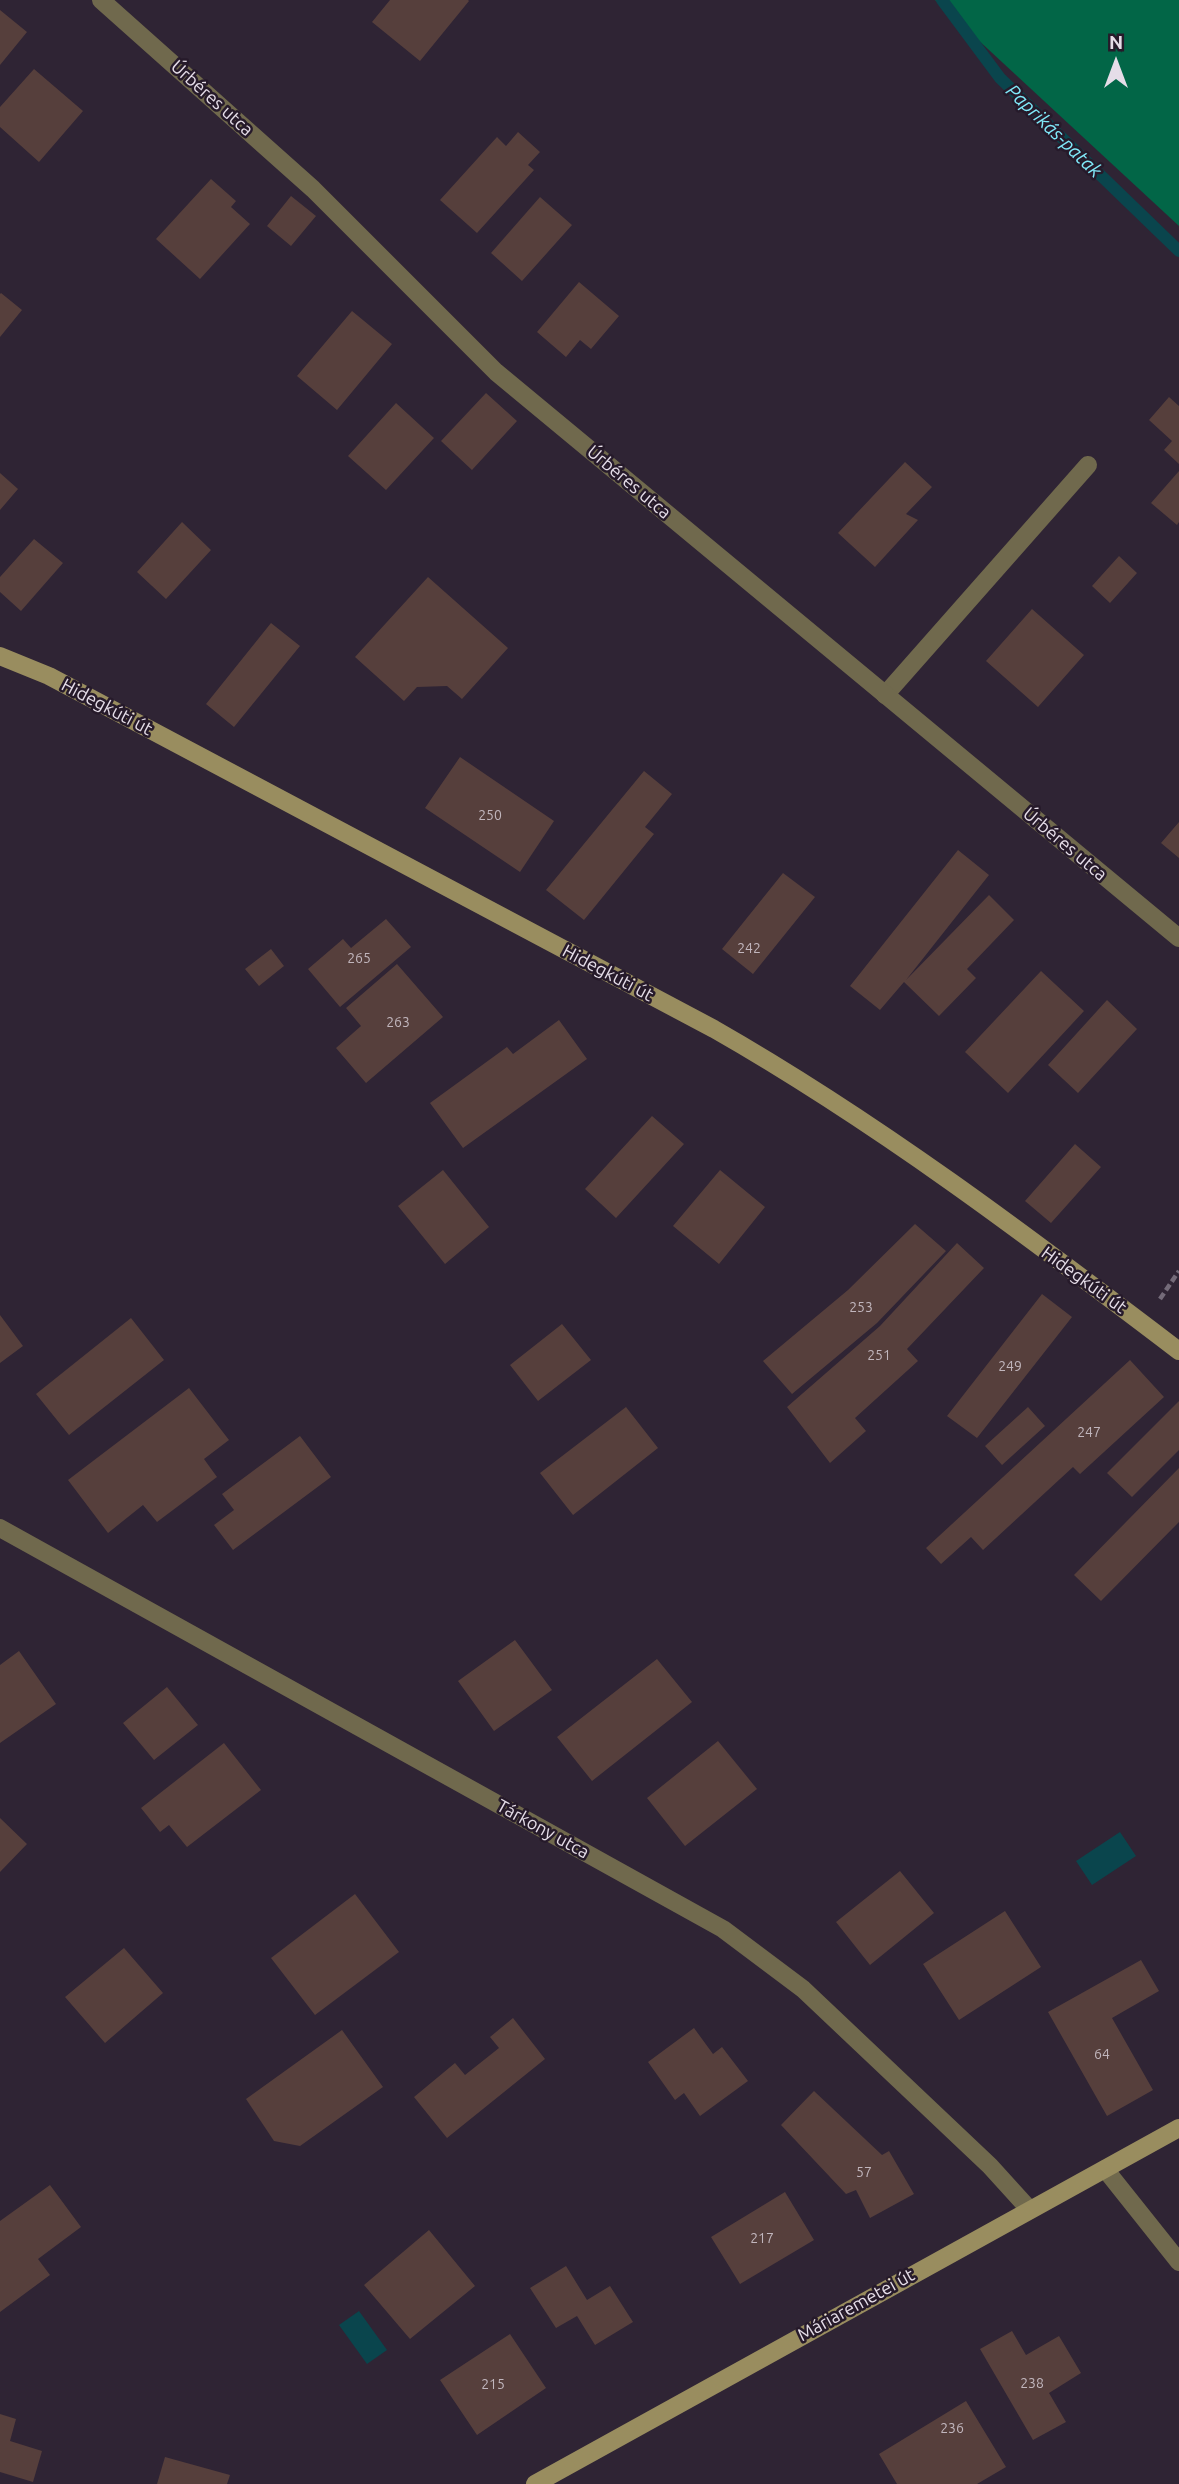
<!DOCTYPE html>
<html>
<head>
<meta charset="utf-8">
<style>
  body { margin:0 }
  #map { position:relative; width:1179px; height:2484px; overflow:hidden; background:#2f2434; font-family:Ubuntu,sans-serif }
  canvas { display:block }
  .north { position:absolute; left:1081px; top:28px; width:70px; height:70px; -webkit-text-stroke:5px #261a2a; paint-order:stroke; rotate:0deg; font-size:19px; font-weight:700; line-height:28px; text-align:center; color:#e5dde8 }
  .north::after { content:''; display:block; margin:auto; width:24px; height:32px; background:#e5dde8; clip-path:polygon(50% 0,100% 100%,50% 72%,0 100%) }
</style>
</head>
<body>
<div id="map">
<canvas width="1179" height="2484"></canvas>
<div class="north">N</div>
</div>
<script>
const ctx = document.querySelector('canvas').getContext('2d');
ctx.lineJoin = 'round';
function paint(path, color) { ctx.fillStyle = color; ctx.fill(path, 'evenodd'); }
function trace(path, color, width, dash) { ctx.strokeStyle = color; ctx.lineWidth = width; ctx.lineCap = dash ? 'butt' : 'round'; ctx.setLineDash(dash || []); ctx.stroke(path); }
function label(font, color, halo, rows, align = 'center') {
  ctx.font = font + ' Ubuntu,sans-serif'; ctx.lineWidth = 5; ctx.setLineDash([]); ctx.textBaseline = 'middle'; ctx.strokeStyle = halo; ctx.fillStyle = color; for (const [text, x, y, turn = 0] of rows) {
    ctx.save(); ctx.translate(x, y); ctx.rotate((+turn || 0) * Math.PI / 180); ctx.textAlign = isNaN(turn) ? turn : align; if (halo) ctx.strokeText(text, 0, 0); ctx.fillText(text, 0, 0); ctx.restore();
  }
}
paint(new Path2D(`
  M935,0H1179V226Z`), '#026647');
paint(new Path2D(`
  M1120,1832L1136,1856L1092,1885L1076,1861Z
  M359,2311L387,2350L367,2364L339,2325Z`), '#0a454d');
trace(new Path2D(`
  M942,0L1000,78L1179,251`), '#0a454d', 12);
paint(new Path2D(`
  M390,0H468L469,1L420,61L372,22Z
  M0,10L27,32L0,65Z
  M34,69L83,111L39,162L0,127V107Z
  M518,132L540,152L528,165L534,170L477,233L440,200L497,137L506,146Z
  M211,179L236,201L231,207L250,224L200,279L156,239Z
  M291,196L316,216L291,246L267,226Z
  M540,197L572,225L522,281L491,253Z
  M579,282L619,316L591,349L580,340L566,357L537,332Z
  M1,293L22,310L0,337V294Z
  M352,311L392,344L337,410L297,376Z
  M486,393L517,421L472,470L441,441Z
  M1169,397L1179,406V464L1164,450L1172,441L1149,420Z
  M396,403L434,438L386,490L348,456Z
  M905,462L932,487L906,514L918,520L875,567L838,533Z
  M1179,471V522L1177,525L1151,503Z
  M0,473L18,489L0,510Z
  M182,522L211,550L166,599L137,572Z
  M34,539L63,563L21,611L0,592V577Z
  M1119,556L1137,573L1110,603L1092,586Z
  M428,577L508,648L462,699L447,686L417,687L404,701L355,657Z
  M1032,609L1084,655L1038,707L986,661Z
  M271,623L300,646L234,727L206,704Z
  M460,757L554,821L520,872L425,808Z
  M644,771L672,794L645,827L654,834L584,920L546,890Z
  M1179,822V858L1161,843Z
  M958,850L989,875L906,980L989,895L1014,920L967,969L976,978L939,1016L904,982L880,1010L850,986Z
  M783,873L815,897L753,974L722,949Z
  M386,919L411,947L340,1007L308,969L343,939L351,948Z
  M271,949L284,966L259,986L245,969Z
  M397,964L443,1017L366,1083L336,1048L361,1026L346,1008Z
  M1041,971L1084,1011L1008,1093L965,1052Z
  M1107,1000L1137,1029L1078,1093L1048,1065Z
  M559,1020L587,1059L463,1148L430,1103L507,1047L513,1054Z
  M652,1116L684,1144L616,1218L585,1189Z
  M1075,1144L1101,1167L1051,1223L1025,1201Z
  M443,1170L489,1227L445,1264L398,1206Z
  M720,1170L765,1207L719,1264L673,1226Z
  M915,1224L946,1251L877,1323L792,1394L763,1361L848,1290Z
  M957,1243L984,1268L907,1349L918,1361L855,1418L866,1431L830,1463L787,1407L880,1326Z
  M1042,1294L1072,1317L977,1438L947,1416Z
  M0,1315L23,1346L0,1363Z
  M131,1318L164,1360L69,1435L36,1394Z
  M562,1324L591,1360L538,1401L510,1365Z
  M1130,1360L1164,1397L1080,1474L1073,1467L983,1550L971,1537L941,1564L926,1548Z
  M189,1388L229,1440L204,1459L217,1477L157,1522L143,1505L108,1533L68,1480Z
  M1179,1401V1450L1132,1497L1107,1473Z
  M626,1407L658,1448L573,1515L540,1473Z
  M1028,1407L1045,1426L1002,1465L985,1446Z
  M300,1436L331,1477L233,1550L214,1525L234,1510L222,1494Z
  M1179,1468V1522L1101,1601L1074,1575Z
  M515,1640L552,1690L494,1731L458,1681Z
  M19,1651L56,1704L0,1743V1665Z
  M657,1659L692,1702L592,1781L557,1737Z
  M167,1687L198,1725L154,1760L123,1723Z
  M718,1741L757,1789L685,1846L647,1798Z
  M224,1743L261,1790L187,1847L169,1825L160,1832L141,1808Z
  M0,1818L27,1844L0,1872Z
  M900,1871L934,1913L870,1965L836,1922Z
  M355,1894L399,1952L315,2015L271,1958Z
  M1005,1911L1041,1967L959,2020L923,1964Z
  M124,1948L163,1993L105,2043L65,1997Z
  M1141,1960L1159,1991L1112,2018L1153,2090L1107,2116L1048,2012Z
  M513,2018L545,2059L447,2138L414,2097L455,2063L465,2075L499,2048L490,2037Z
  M694,2028L713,2054L722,2047L748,2081L700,2116L684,2093L675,2100L648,2062Z
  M342,2030L383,2087L300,2146L274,2141L246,2099Z
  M814,2091L882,2155L889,2151L914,2194L870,2218L856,2190L846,2194L781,2125Z
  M50,2185L81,2227L38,2259L50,2275L0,2312V2221Z
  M785,2192L814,2240L740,2284L711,2237Z
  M429,2230L475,2286L410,2339L364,2285Z
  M566,2266L587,2300L610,2286L633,2322L595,2345L577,2316L556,2328L530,2288Z
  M1012,2331L1026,2355L1059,2336L1081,2373L1049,2393L1066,2422L1033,2440L980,2349Z
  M510,2334L546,2388L477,2435L440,2380Z
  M966,2401L1006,2467L977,2484H897L879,2454Z
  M0,2414L16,2419L10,2441L42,2451L33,2482L0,2472Z
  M165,2457L230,2475L227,2484H157Z`), '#563f3c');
trace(new Path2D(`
  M1160,1299L1179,1271`), '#746b79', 4.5, [7, 3.5]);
trace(new Path2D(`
  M885,695L1088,465`), '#70694d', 18);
trace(new Path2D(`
  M101,0L313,189L496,372L1179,938
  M0,1528L723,1929L803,1989L990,2166L1029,2209
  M1105,2169L1179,2262`), '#70694d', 18);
trace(new Path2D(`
  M0,656L49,676L714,1029C877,1122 1029,1237 1179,1351
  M535,2484L1179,2128`), '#998d5f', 18);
label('14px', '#c1b6bd', null, [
  ["250",490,815],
  ["242",749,948],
  ["265",359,958],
  ["263",398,1022],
  ["253",861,1307],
  ["251",879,1355],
  ["249",1010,1366],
  ["247",1089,1432],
  ["64",1102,2054],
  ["57",864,2172],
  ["217",762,2238],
  ["238",1032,2383],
  ["215",493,2384],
  ["236",952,2428]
]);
label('18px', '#e5dde8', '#261a2a', [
  ["Úrbéres utca",212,98,42],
  ["Úrbéres utca",629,482,40],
  ["Hidegkúti út",107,707,28],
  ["Úrbéres utca",1065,844,40],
  ["Hidegkúti út",608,973,28],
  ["Hidegkúti út",1084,1280,36],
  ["Tárkony utca",543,1829,29],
  ["Máriaremetei út",856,2305,-29]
]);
label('italic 19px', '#80eafa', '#261a2a', [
  ["Paprikás-patak",1054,131,44]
]);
</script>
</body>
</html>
